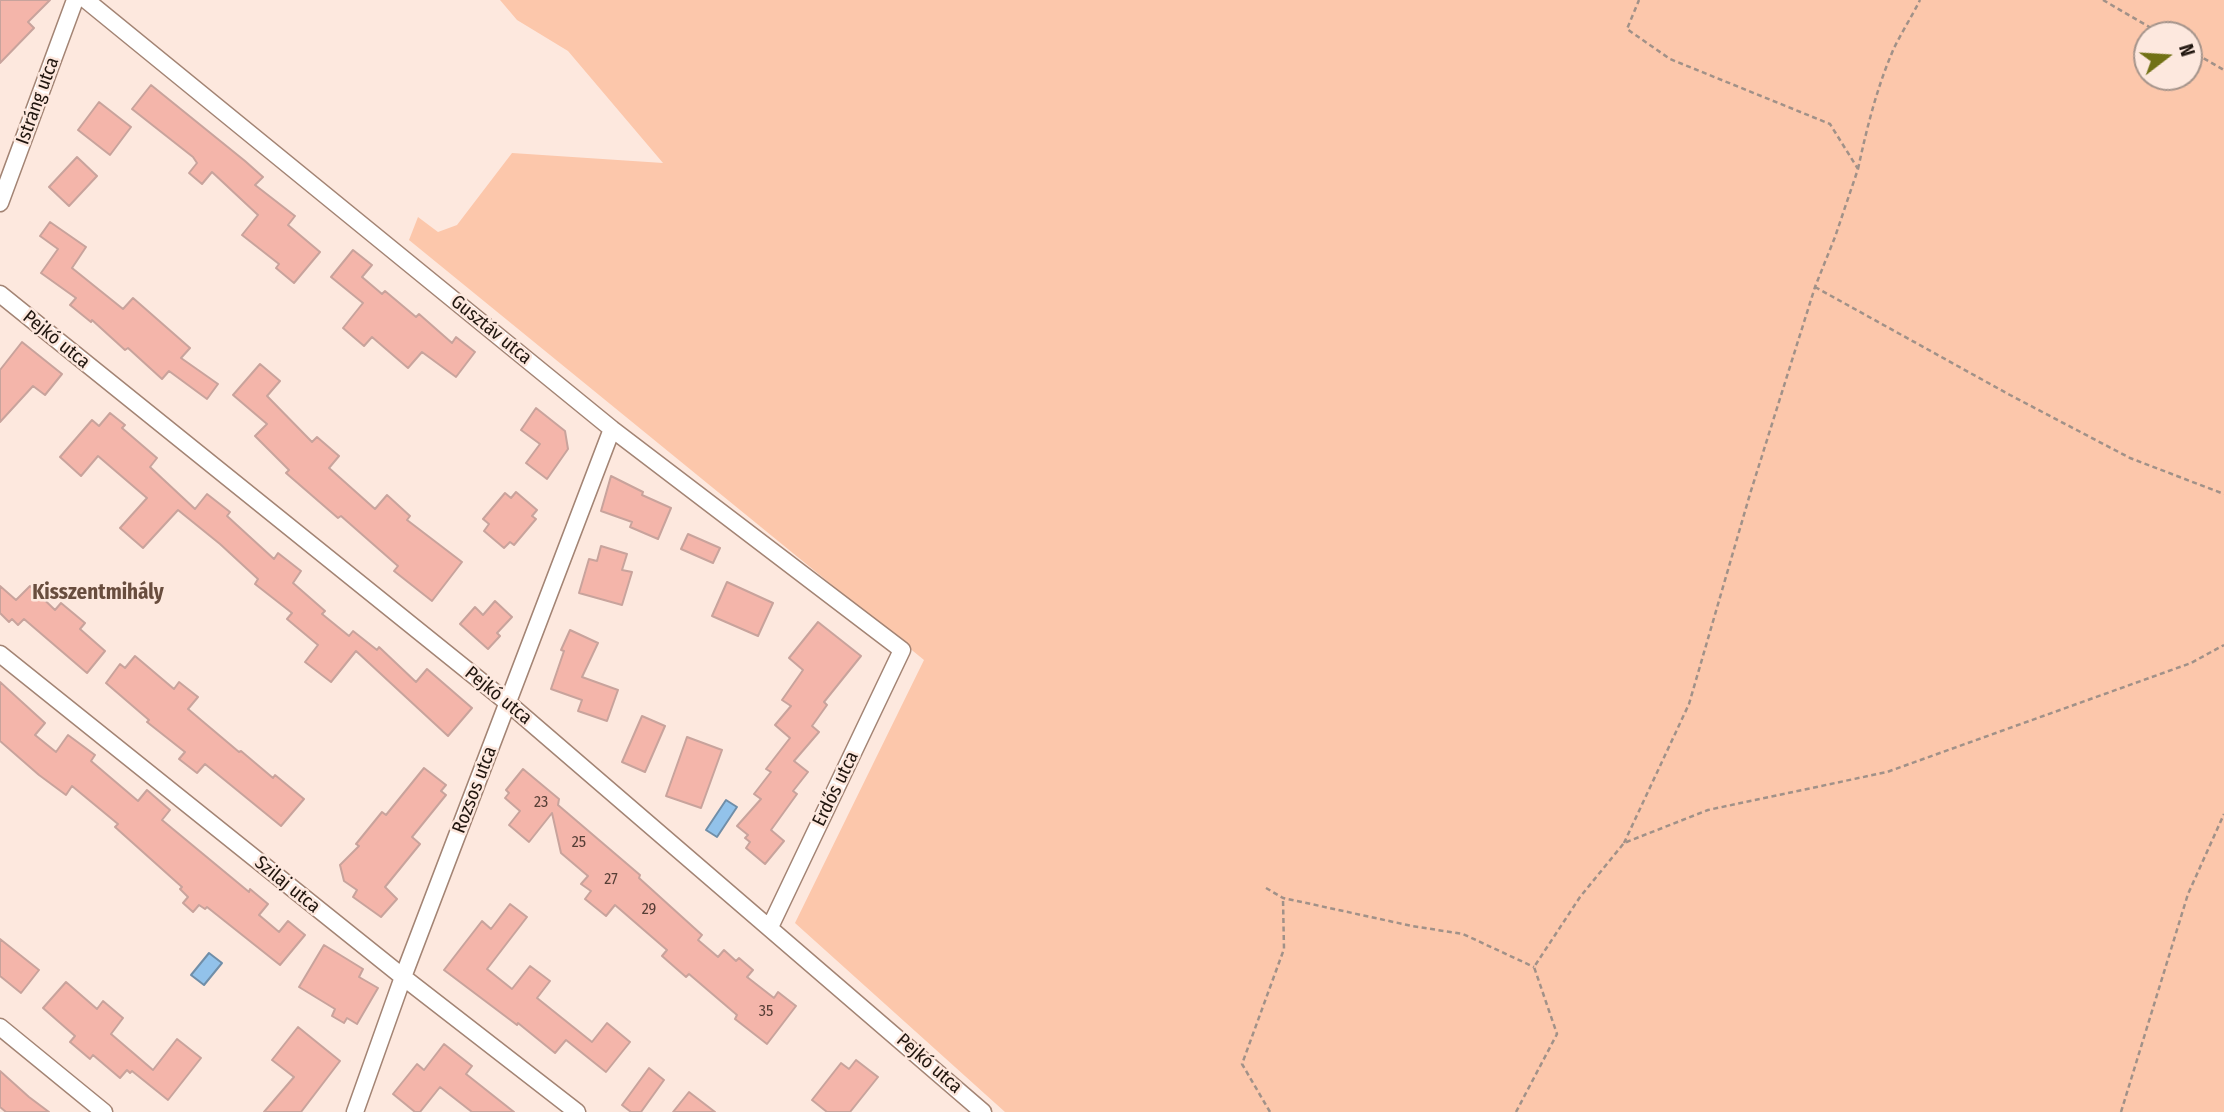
<!DOCTYPE html>
<html>
<head>
<meta charset="utf-8">
<style>
  body { margin:0 }
  #map { position:relative; width:2224px; height:1112px; overflow:hidden; background:#fde8de; font-family:"Fira Sans Condensed",sans-serif }
  canvas { display:block }
  .north { position:absolute; left:2133px; top:21px; width:70px; height:70px; box-sizing:border-box; background:#fde8de; border:2px solid #a5948b; border-radius:50%; rotate:73deg; font-size:19px; font-weight:700; line-height:28px; text-align:center; color:#21160f }
  .north::after { content:''; display:block; margin:auto; width:24px; height:32px; background:#717115; clip-path:polygon(50% 0,100% 100%,50% 72%,0 100%) }
</style>
</head>
<body>
<div id="map">
<canvas width="2224" height="1112"></canvas>
<div class="north">N</div>
</div>
<script>
const ctx = document.querySelector('canvas').getContext('2d');
ctx.lineJoin = 'round';
function paint(path, color) { ctx.fillStyle = color; ctx.fill(path, 'evenodd'); }
function trace(path, color, width, dash) { ctx.strokeStyle = color; ctx.lineWidth = width; ctx.lineCap = dash ? 'butt' : 'round'; ctx.setLineDash(dash || []); ctx.stroke(path); }
function label(font, color, halo, rows, align = 'center') {
  ctx.font = font + ' "Fira Sans Condensed",sans-serif'; ctx.lineWidth = 5; ctx.setLineDash([]); ctx.textBaseline = 'middle'; ctx.strokeStyle = halo; ctx.fillStyle = color; for (const [text, x, y, turn = 0] of rows) {
    ctx.save(); ctx.translate(x, y); ctx.rotate((+turn || 0) * Math.PI / 180); ctx.textAlign = isNaN(turn) ? turn : align; if (halo) ctx.strokeText(text, 0, 0); ctx.fillText(text, 0, 0); ctx.restore();
  }
}
paint(new Path2D(`
  M500,0H2224V1112H1005L795,923L924,660L409,240L418,217L438,232L457,225L512,153L663,163L568,51L517,20ZM2147,35H2189V77H2147Z`), '#fcc7ab');
const water = new Path2D(`
  M726,800L737,807L717,837L706,830Z
  M209,953L222,963L204,985L191,975Z`);
paint(water, '#92c2ea');
trace(water, '#708ea8', 2);
const building = new Path2D(`
  M0,0H50L28,22L34,28L0,63Z
  M151,85L245,161L263,177L255,185L295,216L288,225L320,252L294,283L276,268L279,264L242,235L258,215L212,172L202,184L189,173L197,163L193,157L132,109Z
  M99,102L131,127L110,155L78,130Z
  M77,157L97,176L69,206L49,187Z
  M50,222L86,247L72,268L123,309L133,298L190,348L181,358L218,384L207,399L169,371L162,379L128,348L125,350L92,320L91,322L70,305L76,298L41,273L58,249L40,236Z
  M353,250L372,265L362,277L382,294L385,291L416,317L419,314L452,343L456,337L475,352L456,377L422,352L408,368L372,337L364,346L343,328L363,303L331,277Z
  M22,342L62,374L45,395L33,386L0,422V370Z
  M260,364L280,381L267,396L312,442L317,437L339,456L329,468L375,509L387,495L410,516L407,520L462,562L432,601L394,571L398,566L341,516L338,518L286,473L289,470L255,436L267,424L233,395Z
  M536,408L565,431L568,449L547,479L526,463L540,444L521,430Z
  M110,413L125,425L122,428L157,458L150,467L195,509L207,494L230,512L227,516L274,559L278,553L301,571L293,583L325,611L322,614L349,636L353,631L377,650L379,647L416,682L427,669L472,708L448,736L356,651L331,682L305,662L318,645L287,619L292,613L255,584L258,579L220,544L178,510L143,548L120,528L147,498L98,456L81,476L60,457L92,420L99,426Z
  M611,476L643,492L642,495L671,508L658,539L630,527L632,522L601,511Z
  M516,492L537,510L532,516L536,519L514,545L510,542L504,548L484,531L489,524L483,519L505,493L511,498Z
  M688,534L720,548L713,563L681,549Z
  M601,546L627,554L622,570L632,572L622,605L579,593L589,559L597,561Z
  M727,582L773,603L758,636L712,616Z
  M0,586L16,600L30,586L55,610L61,603L85,623L80,629L105,651L87,673L24,619L18,625L12,619L9,622L0,613Z
  M495,601L512,617L497,633L500,636L488,649L460,624L475,607L483,615Z
  M818,622L861,656L824,702L827,705L812,726L819,732L794,761L808,772L793,791L797,794L771,830L784,841L765,864L746,848L750,842L745,838L748,835L737,826L761,799L754,794L771,772L766,769L790,738L775,725L791,706L782,700L803,670L789,658Z
  M570,630L598,643L582,677L618,690L607,721L578,711L582,700L551,689L564,651L561,650Z
  M135,656L174,689L179,682L198,697L188,709L239,752L241,751L273,778L275,775L304,799L281,826L205,764L197,773L179,759L185,752L147,722L149,720L106,683L120,664L125,668Z
  M0,682L45,723L35,735L56,752L68,735L95,755L91,761L138,801L147,790L170,810L162,820L249,892L250,889L268,904L259,915L279,932L288,921L305,935L280,965L207,907L205,909L199,905L193,912L183,903L188,897L180,889L182,887L115,827L118,824L72,786L66,795L39,775L0,741Z
  M642,716L665,726L645,772L622,762Z
  M687,737L722,750L701,808L666,796Z
  M424,768L446,785L441,791L446,795L412,837L420,844L385,887L397,899L381,917L353,897L357,890L344,881L340,865L359,846L356,844L382,812L386,815Z
  M523,769L559,799L558,805L640,875L639,878L702,935L698,940L718,957L724,950L736,961L739,958L753,970L747,977L774,998L778,992L796,1006L767,1044L735,1019L737,1015L689,974L686,977L662,956L667,950L615,905L606,916L585,899L591,891L581,884L588,876L561,853L552,813L529,842L509,825L520,811L505,798L509,793L506,790Z
  M510,904L527,917L487,969L512,989L530,966L550,981L537,998L592,1042L607,1023L630,1042L606,1072L566,1040L555,1053L518,1023L517,1025L444,970L482,921L491,929Z
  M0,939L39,970L21,993L0,976Z
  M324,945L363,969L359,977L378,988L357,1024L347,1018L344,1023L332,1016L335,1009L299,987Z
  M66,982L97,1009L103,1001L123,1018L111,1034L153,1070L177,1039L201,1058L168,1100L132,1071L130,1073L127,1070L120,1078L93,1055L90,1059L70,1042L75,1036L43,1008Z
  M298,1027L340,1061L301,1112H264L294,1077L272,1060Z
  M444,1044L472,1066L466,1074L514,1112H472L440,1087L420,1112H415L393,1094L417,1064L424,1070Z
  M856,1060L878,1077L850,1112H827L812,1100L841,1063L849,1069Z
  M649,1068L664,1080L641,1112H631L622,1105Z
  M0,1071L29,1097L49,1112H6L0,1107Z
  M689,1092L715,1112H673Z`);
paint(building, '#f4b5aa');
trace(building, '#c8a39c', 2);
const minor = new Path2D(`
  M86,0L612,429L902,650L770,927
  M0,203L75,0
  M0,294L508,703L983,1112
  M0,654L403,977L577,1112
  M0,1027L104,1112
  M355,1112L403,977L612,429`);
trace(minor, '#a38474', 19);
trace(new Path2D(`
  M2103,0L2163,35
  M2189,50L2224,70
  M1858,169C1867,127 1877,87 1894,48C1902,32 1912,16 1920,0
  M1815,287L2010,395L2130,458L2224,494
  M1624,843L1689,704L1750,494L1815,287L1835,237L1858,169L1830,124L1670,59L1627,29L1639,0
  M1266,888L1283,898L1311,904L1412,926L1463,934L1534,967
  M1270,1112L1242,1064L1284,949L1283,899
  M1516,1112L1557,1034L1534,967L1580,897L1624,843L1708,810L1887,772L2191,663L2224,645
  M2121,1112L2188,894L2224,814`), '#a19188', 2.5, [5, 3.5]);
trace(minor, '#fff', 16);
label('16px', '#563e36', null, [
  ["23",541,803],
  ["25",579,843],
  ["27",611,880],
  ["29",649,910],
  ["35",766,1012]
]);
label('19px', '#21160f', '#fde8de', [
  ["Istráng utca",38,101,-70],
  ["Gusztáv utca",491,330,39],
  ["Pejkó utca",56,340,39],
  ["Pejkó utca",498,696,39],
  ["Erdős utca",836,789,-64],
  ["Rozsos utca",475,790,-69],
  ["Szilaj utca",287,885,39],
  ["Pejkó utca",929,1064,41]
]);
label('bold 21px', '#694d3e', '#fde8de', [
  ["Kisszentmihály",98,593]
]);
</script>
</body>
</html>
